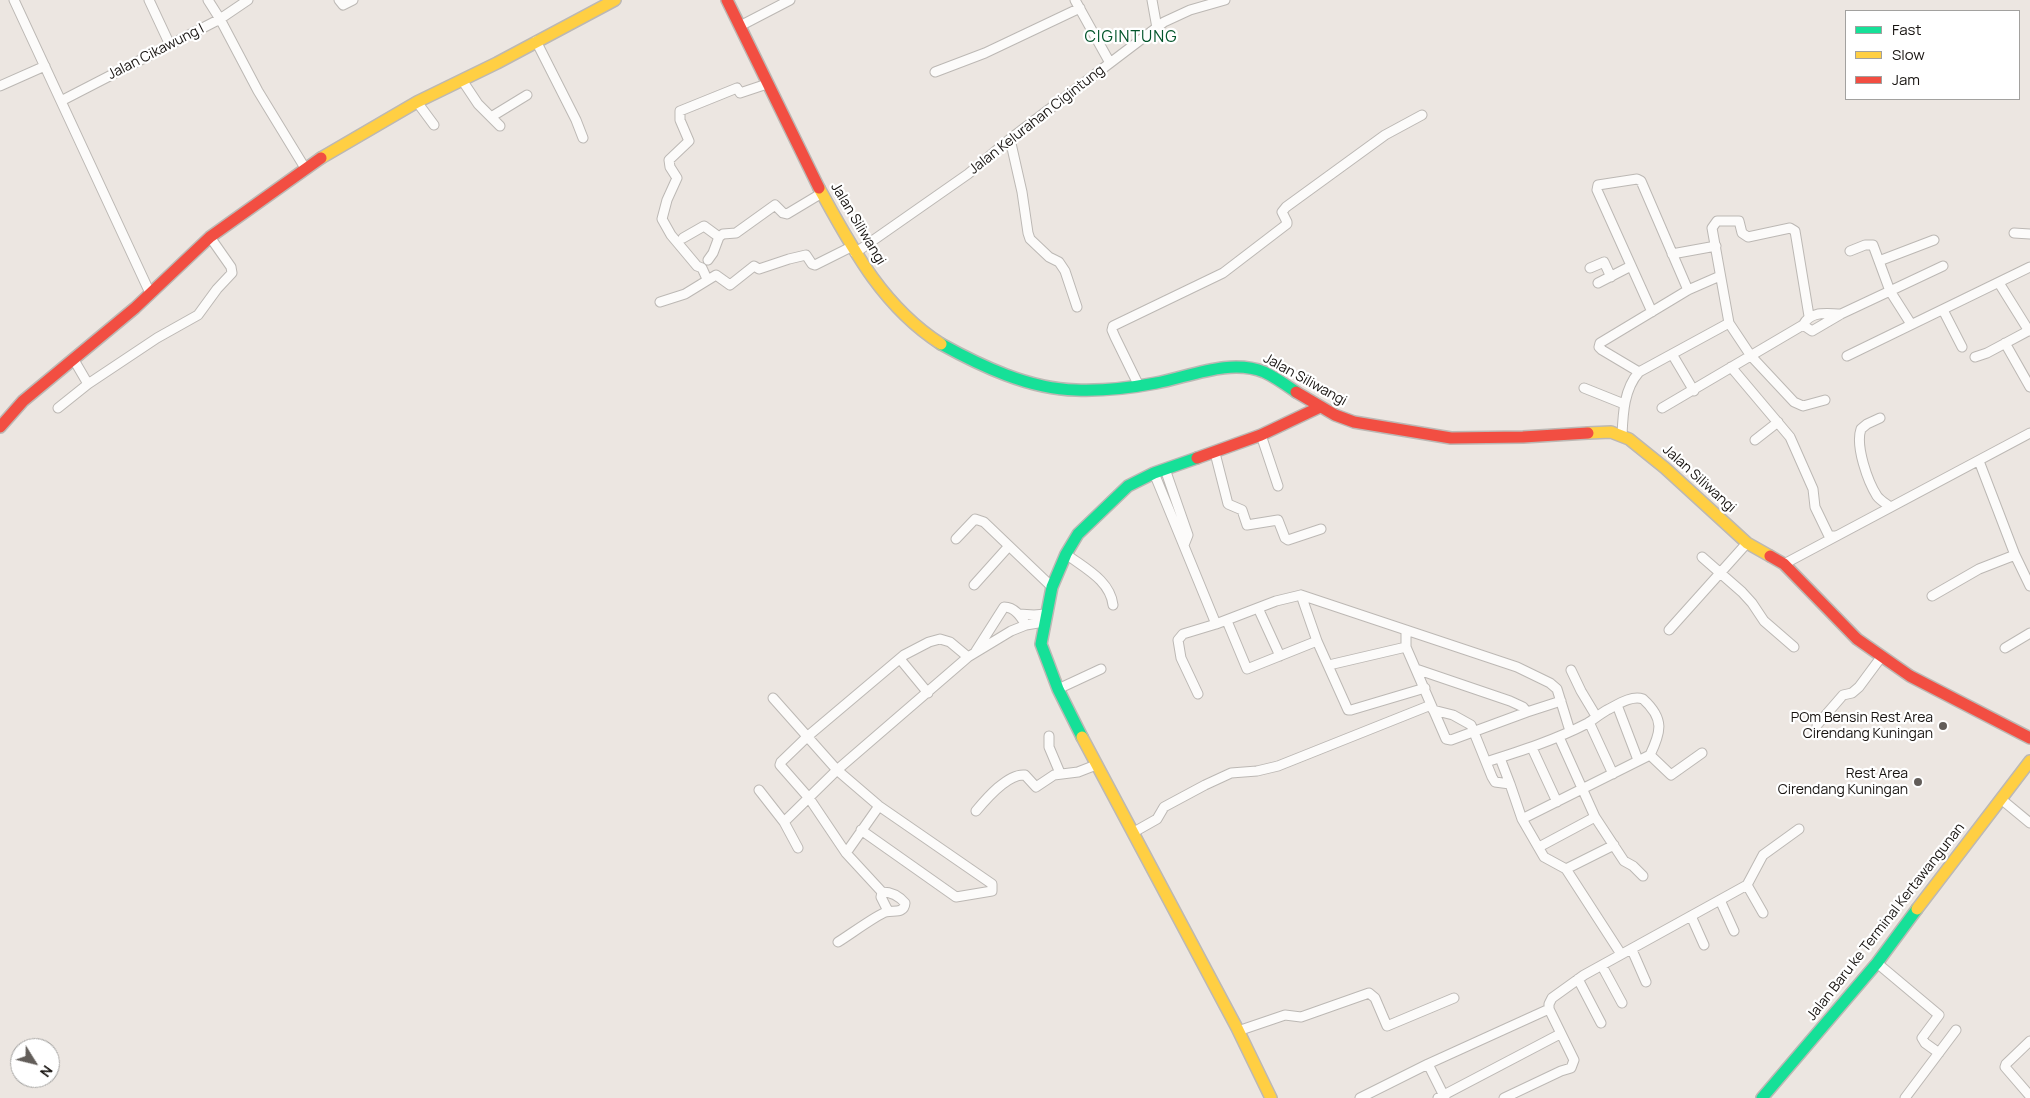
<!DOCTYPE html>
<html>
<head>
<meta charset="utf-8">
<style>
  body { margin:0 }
  #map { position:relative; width:2030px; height:1098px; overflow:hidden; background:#ece6e1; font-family:Manrope,sans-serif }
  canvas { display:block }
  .legend { position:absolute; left:1845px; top:10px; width:175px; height:90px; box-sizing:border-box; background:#fff; border:1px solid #a2a19f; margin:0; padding:6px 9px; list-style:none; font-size:15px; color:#171310 }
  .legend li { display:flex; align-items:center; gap:10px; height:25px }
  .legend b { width:25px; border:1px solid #a2a19f }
  .north { position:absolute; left:10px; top:1038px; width:50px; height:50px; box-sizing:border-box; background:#fff; border:1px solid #a2a19f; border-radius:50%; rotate:126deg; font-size:14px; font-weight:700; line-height:20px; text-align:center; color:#171310 }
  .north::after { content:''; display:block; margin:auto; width:18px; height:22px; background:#625d59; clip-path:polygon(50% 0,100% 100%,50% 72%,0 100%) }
</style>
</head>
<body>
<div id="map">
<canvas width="2030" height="1098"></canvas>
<ul class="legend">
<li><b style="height:6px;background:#16e098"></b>Fast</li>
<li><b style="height:6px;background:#ffcf43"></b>Slow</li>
<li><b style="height:6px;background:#f24e42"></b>Jam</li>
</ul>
<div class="north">N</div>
</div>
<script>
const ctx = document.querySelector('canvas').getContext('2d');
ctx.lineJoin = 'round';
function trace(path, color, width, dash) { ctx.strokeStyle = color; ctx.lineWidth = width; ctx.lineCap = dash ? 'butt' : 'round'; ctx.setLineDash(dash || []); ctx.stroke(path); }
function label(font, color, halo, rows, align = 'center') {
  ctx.font = font + ' Manrope,sans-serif'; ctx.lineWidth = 4.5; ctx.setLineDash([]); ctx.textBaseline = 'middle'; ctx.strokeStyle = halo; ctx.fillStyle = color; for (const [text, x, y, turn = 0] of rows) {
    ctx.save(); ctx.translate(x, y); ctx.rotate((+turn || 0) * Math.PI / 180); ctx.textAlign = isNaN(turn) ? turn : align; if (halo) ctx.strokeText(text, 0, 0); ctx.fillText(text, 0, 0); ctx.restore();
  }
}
const street = new Path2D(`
  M14,0L150,293
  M149,0L170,45
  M208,0L220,19L258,91L305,168
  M339,0L343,5L353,0
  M1075,0L1110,63
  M1152,0L1157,28
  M740,26L790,0
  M536,41L576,120L583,138
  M935,72L985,53L1080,8
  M462,80L478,104L491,117
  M0,86L45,66
  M61,101L220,19L248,0
  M417,102L434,125
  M500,126L491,117L527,95
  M1010,139L1022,192L1028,233L1030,239L1049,257L1059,262L1065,271L1077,307
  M2014,233L2030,234
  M683,238L704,226L719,237
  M1850,251L1865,245H1873L1890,291L1943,266
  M855,253L968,174L1010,139L1164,22L1190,10L1225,0
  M1672,254L1716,246
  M708,260L713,253L719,237L723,234L736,233L775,205L783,213L787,214L822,193
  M1879,261L1934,240
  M1590,268L1604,262L1611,277
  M707,279L702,268L697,266L671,235L662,219L667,200L677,178L670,167L669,160L689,141L680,120V111L737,88L740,93L767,84
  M1598,283L1631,266
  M1999,283L2029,331
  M660,302L685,294L716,275L730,285L754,266L759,269L789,259L806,255L812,264L815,265L851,247
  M1943,310L1962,347
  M1652,312L1597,190L1598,185L1637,179L1641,181L1688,290
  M1729,323L1751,356L1794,402L1803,406L1825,400
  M1803,325L1812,331L1841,314L1890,291L1911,324
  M2005,343L2030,387
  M1672,354L1694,391
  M1847,356L2030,267
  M1975,357L1987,353L2030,330
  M74,360L88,384
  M1731,367L1790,437L1813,489L1815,507L1829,536H1835
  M1639,372L1602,350L1599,347L1600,343L1688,290L1720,276
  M1139,386L1115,337L1112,330L1113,326L1223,273L1287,224V222L1282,212L1286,207L1385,135L1422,115
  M1584,388L1624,404
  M58,408L88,384L157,338L198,315L217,289L232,273L231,267L210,237
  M1662,408L1803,325C1811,310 1827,314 1841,314
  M1880,418L1867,424L1861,429C1855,446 1868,482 1877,496C1880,500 1885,503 1889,506
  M1261,435L1278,486
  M1622,435C1623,413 1624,389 1639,372L1729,323L1712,228L1717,221H1739L1742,233L1748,237L1790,228L1795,231L1796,237L1809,316
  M1755,440L1778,422
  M1215,453L1228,504L1242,510L1247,525L1278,520L1285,538L1288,540L1321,529
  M1979,461L2015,555L2030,586
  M1165,469L1188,535L1184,545
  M1154,473L1216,624L1276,601L1301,595L1517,667L1550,683L1557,689L1570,731
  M956,539L975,519L984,522L1052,587
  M1066,554C1084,568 1110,580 1113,605
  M1702,557L1742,592L1752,603L1764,621L1794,647
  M1784,564L2030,433
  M974,585L1009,546
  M1301,595L1317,641L1348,710H1351L1425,688
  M1932,596L1979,569L2015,555
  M1258,608L1280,656
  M1019,614L1034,615L1046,614
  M1227,621L1247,669L1317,641
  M1406,630V647L1446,739L1451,740L1527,712
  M1669,630L1747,543
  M2005,648L2030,633
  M976,651L1004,607C1015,607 1021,617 1026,625
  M900,659L928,693
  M1329,665L1406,647
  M1416,669L1510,701L1523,707L1527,712L1561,701
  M1571,670L1581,691L1596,716
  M1058,689L1101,669
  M1198,694L1181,658L1178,640L1183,634L1216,624
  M773,698L837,770L879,806L992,884V891L956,897L861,830
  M1617,705L1638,760
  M1433,710L1453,715L1471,725L1492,777L1495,782L1510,784L1522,819L1544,857L1566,869L1621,954
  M1589,722L1613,774
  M1817,725L1843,695L1852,693L1859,687L1882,656
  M1049,736V747L1060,773
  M1559,737L1595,817L1624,861L1633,866L1643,876
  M1532,748L1557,802
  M1650,755L1671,775L1702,753
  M1500,758L1510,784
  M1486,762C1521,751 1555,740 1588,723C1594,719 1600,714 1607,710C1617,705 1631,695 1643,699C1665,719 1661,732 1650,755L1522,819
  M759,790L784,822L798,848
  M2001,799L2030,823
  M976,811C986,799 1008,773 1025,775L1036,787L1054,775L1078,772L1096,765
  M784,822L837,770L968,657L1011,631L1026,625L1044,622
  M1134,832L1157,819L1164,807L1205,785L1231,773L1257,771L1278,766L1431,705
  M1539,847L1595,817
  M846,853L879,806
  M1566,869L1614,845
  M1747,885L1763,913
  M882,892L881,897L888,911
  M1720,900L1734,931
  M1691,916L1704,945
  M838,942C848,936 878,914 886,912C894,910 904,914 905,903C899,896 891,892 882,892L846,853L809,798L780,765L781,762L808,736L904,655L929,642L940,639L950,642L968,657
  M1632,950L1646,982
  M1877,963L1939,1015L1922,1038L1925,1043L1939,1053
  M1602,966L1622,1003
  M1578,979L1601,1023
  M1238,1031L1285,1015L1301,1017L1369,993L1375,998L1387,1026L1454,998
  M2030,1041L2006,1064L2005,1067L2030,1096
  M1428,1064L1445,1098
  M1360,1098L1428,1064L1549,1009V1004L1552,998L1584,975L1747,885L1763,855L1799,829
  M1438,1098L1560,1034
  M1504,1098L1561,1071L1571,1068L1574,1060L1549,1009
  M1905,1098L1956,1030`);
const fast = new Path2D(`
  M941,344C981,366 1029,389 1076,390C1103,391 1130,388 1156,383C1189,377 1230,358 1264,372C1275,377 1286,385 1296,392
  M1082,737L1058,689L1041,644L1052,587L1066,554L1078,534L1128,486L1154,473L1197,458
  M1762,1098L1877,963L1917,909`);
const slow = new Path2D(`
  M321,158L417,102L497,63L615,0
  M819,188C852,248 882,306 941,344
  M1588,433L1611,432L1629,439L1665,468L1747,543L1770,556
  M1082,737L1237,1028L1271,1098
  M1917,909L2030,761`);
const jam = new Path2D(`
  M727,0L819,188
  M1296,392L1335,415L1354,422L1451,438L1523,437L1588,433
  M0,427L23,401L135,308L210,237L321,158
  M1197,458L1261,435L1320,407
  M1770,556L1784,564L1857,639L1910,676L2030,738`);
trace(street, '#bcb8b4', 11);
trace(fast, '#bcb8b4', 14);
trace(slow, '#bcb8b4', 14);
trace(jam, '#bcb8b4', 14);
trace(street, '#fcfbfa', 9);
trace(fast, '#16e098', 11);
trace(slow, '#ffcf43', 11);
trace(jam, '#f24e42', 11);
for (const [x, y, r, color] of [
  [1943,726,5,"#625d59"],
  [1918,782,5,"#625d59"]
]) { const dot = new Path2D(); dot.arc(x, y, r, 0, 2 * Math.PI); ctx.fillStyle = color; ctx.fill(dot); trace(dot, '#fff', 2); }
label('14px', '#171310', '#fff', [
  ["Jalan Cikawung I",156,52,-27],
  ["Jalan Kelurahan Cigintung",1037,120,-38],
  ["Jalan Siliwangi",858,224,59],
  ["Jalan Siliwangi",1305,380,29],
  ["Jalan Siliwangi",1699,479,42],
  ["Jalan Baru ke Terminal Kertawangunan",1886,922,-52]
]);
label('14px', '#171310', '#fff', [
  ["POm Bensin Rest Area",1933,718],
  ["Cirendang Kuningan",1933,734],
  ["Rest Area",1908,774],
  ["Cirendang Kuningan",1908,790]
], 'right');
ctx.letterSpacing = '1px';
label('16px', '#04562c', '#fff', [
  ["CIGINTUNG",1131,38]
]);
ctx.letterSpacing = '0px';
</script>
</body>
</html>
